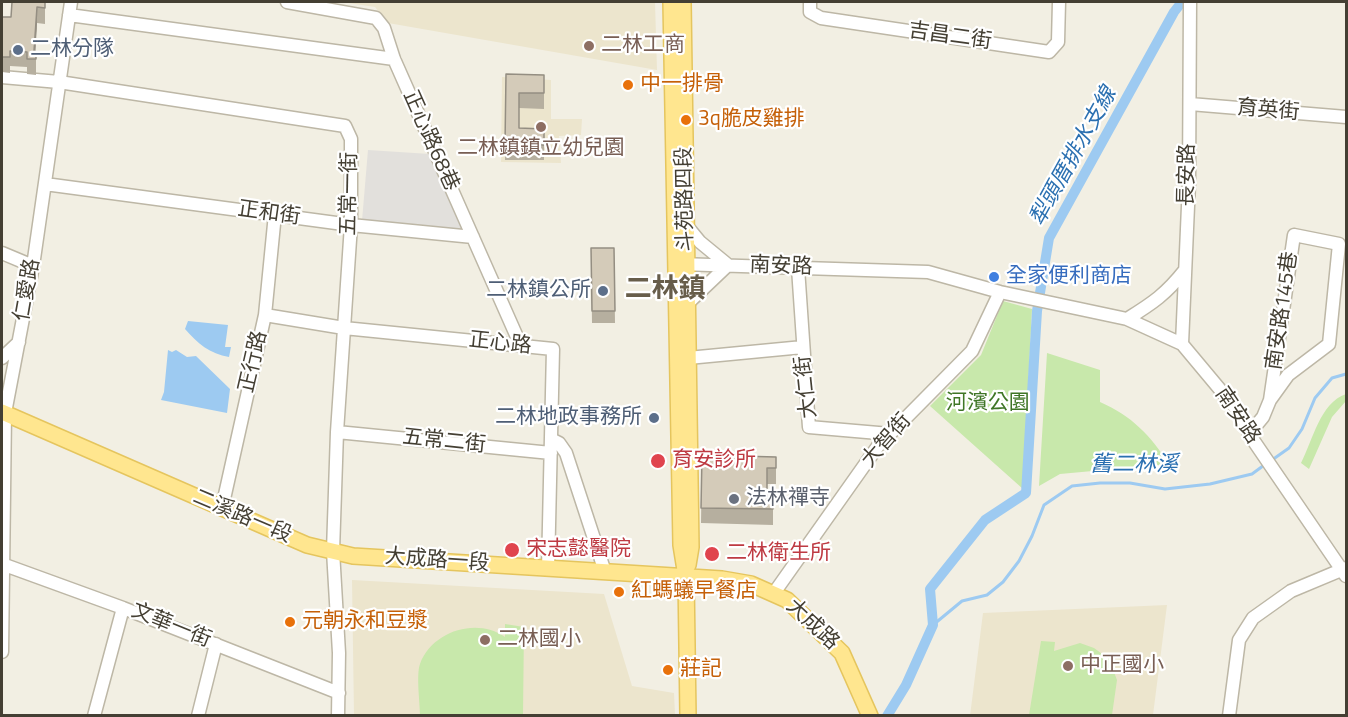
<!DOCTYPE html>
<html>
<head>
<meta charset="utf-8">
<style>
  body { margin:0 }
  #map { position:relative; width:1348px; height:717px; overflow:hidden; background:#f2efe3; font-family:"Titillium Web",sans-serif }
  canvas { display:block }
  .frame { position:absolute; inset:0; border:3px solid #443f33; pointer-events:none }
</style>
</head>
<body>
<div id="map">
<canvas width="1348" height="717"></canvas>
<div class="frame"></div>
</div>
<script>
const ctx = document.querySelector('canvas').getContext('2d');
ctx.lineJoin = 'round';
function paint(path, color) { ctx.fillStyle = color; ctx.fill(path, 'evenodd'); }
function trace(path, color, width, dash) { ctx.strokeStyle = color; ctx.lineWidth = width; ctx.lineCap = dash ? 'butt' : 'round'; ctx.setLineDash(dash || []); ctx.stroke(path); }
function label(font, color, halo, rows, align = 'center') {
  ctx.font = font + ' "Titillium Web","Noto Sans TC",sans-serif'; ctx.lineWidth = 4.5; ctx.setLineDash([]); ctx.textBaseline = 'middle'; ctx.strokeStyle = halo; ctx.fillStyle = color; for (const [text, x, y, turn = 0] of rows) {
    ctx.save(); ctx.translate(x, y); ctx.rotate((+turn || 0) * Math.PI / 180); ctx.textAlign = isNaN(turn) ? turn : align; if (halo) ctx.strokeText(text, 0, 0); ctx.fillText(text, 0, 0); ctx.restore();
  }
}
paint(new Path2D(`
  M342,2H655L657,70L388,23L375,7Z
  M502,77L551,80V119H582L581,135L559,136L561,163L501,162Z
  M352,580L604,594L632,686L674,693L675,715H354Z
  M1167,605L1153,715L970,716L983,613Z`), '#ece5cd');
paint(new Path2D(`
  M1003,301L1032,309L1023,489L930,406L981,355Z
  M1047,353L1100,370V402C1132,416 1150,435 1169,464L1060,474L1039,486Z
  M1346,394V401L1332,417L1309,469L1301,463C1313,440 1320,403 1346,394Z
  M505,624L524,627L523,715H420C420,703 416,675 420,664C432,631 477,617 505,637Z
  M1041,641L1055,642L1054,651L1080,643L1094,648L1109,659L1117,680L1112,715H1029Z`), '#c8e8ab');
paint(new Path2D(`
  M368,150L430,154L463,230L362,221Z`), '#e2e0dc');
paint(new Path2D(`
  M188,321L228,325L225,347H231L229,357C210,354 197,343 185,329Z
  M168,350L172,352L176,350L187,357L196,356L230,389L227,413L161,400L164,392Z`), '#9dcaf1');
trace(new Path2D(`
  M1272,460L1289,448L1302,429L1315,398L1332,378L1346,374
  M933,625L962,601L987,595L1003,582L1019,561L1032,536L1044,505L1072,486L1100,483H1130L1165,489L1210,484L1252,474L1267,463`), '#9dcaf1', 3);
trace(new Path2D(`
  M887,716L906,685L933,625L930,589L985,520L1026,493L1037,311L1049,238L1174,12L1182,2`), '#9dcaf1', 10);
const minor = new Path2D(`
  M287,2L376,18L384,28L394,59L521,346
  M810,2V12L821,18L1049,52L1058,42L1059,2
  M69,15L394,59
  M2,77L59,82L345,126L351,139V225L337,432L333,551L339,653L338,716
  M1190,104L1346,117
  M45,184L351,225L473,237
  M686,225L700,242L728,265L687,304
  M2,253L33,266
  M679,264L928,272L1000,292L1127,319L1182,344L1243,417L1249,434L1346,576
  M798,268L809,427L890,434
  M265,315L344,328L553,349L548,569
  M1127,319C1153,303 1166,294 1185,270
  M1182,344L1189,183L1190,2
  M2,358L19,342
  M688,358L803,347
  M337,432L551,453
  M1249,434L1263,417L1270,400L1294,235L1339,244L1329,344L1288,375L1270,400
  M551,439L559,443L566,453L605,572
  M222,508L265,315L275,214
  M2,564L123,608L339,693
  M774,593L878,446L972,351L1000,292
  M2,652L5,413L33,266L71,2
  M94,716L123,608
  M198,716L216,644
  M1229,716L1239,640L1253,618L1291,591L1346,568`);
const major = new Path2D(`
  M671,2L681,545L686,576L688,716
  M683,2L691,547L688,565
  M2,412L307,545L353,556L722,579L751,584L787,600L842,653L870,716`);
trace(minor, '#bdb7a6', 15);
trace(major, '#e5c55e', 18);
trace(minor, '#fff', 12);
trace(major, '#ffe68f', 15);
paint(new Path2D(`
  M45,2V24L37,23L35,52H36V75L27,74V67L10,66V73L2,72V17H11Z
  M506,74L544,75V109L519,108V128L544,129V160H505Z
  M591,248H614L615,323H592Z
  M702,455L776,457V484H767V498H773V525L701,523Z`), '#b6af9f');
paint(new Path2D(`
  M37,7V23L35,59H34Z`), '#948e82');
const building = new Path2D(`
  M12,2H45V8L37,7L34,51L36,52V59H27V52L10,51V57H2V17H11Z
  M506,74L544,75V93H519V128L544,129V145L505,144Z
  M591,248H614L615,311H592Z
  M702,455L776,457V468H767V498H773V509L701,508Z`);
paint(building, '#d4cbb9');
trace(building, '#948e82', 1.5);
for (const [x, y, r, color] of [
  [589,46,6,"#8d6e63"],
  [18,50,6,"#5c6f8a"],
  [628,85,6,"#e8710a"],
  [686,120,6,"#e8710a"],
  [541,127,6,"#8d6e63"],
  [994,277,6,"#3f7fe0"],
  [603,291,6,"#5c6f8a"],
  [654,418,6,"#5c6f8a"],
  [658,461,8,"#e0444e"],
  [734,499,6,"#6b7280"],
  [512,550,8,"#e0444e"],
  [712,554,8,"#e0444e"],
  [619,592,6,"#e8710a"],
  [290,622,6,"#e8710a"],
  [485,640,6,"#8d6e63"],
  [1068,666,6,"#8d6e63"],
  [668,670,6,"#e8710a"]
]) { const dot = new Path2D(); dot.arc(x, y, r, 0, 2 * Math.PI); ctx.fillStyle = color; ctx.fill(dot); trace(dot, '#fff', 2); }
label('21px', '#443f33', '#fff', [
  ["吉昌二街",950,37,8],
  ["育英街",1268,111,5],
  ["正心路68巷",430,141,66],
  ["長安路",1188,175,-89],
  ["五常一街",350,194,-89],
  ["斗苑路四段",686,199,-91],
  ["正和街",269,214,8],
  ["南安路",781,267,2],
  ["仁愛路",28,290,-80],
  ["南安路145巷",1283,311,-82],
  ["正心路",500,344,6],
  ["正行路",254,362,-77],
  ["大仁街",807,387,-96],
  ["南安路",1237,416,56],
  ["大智街",887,441,-49],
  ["五常二街",444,442,6],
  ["二溪路一段",242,517,23],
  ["大成路一段",437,561,4],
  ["大成路",812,625,43],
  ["文華一街",171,626,22]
]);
label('21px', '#785e54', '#fff', [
  ["二林工商",601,46],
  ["二林鎮鎮立幼兒園",541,149,"center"],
  ["二林國小",497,640],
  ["中正國小",1080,666]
], 'left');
label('21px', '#4e5e75', '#fff', [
  ["二林分隊",30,50,"left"],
  ["二林鎮公所",591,291],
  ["二林地政事務所",642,418]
], 'right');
label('21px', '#c56008', '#fff', [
  ["中一排骨",640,85],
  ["3q脆皮雞排",698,120],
  ["紅螞蟻早餐店",631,592],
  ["元朝永和豆漿",302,622],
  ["莊記",680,670]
], 'left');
label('21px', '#366cbe', '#fff', [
  ["全家便利商店",1006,277]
], 'left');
label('21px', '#3f7626', '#fff', [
  ["河濱公園",988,404]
]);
label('21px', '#be3a42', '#fff', [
  ["育安診所",672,461],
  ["宋志懿醫院",526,550],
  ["二林衛生所",726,554]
], 'left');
label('21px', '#5b616d', '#fff', [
  ["法林禪寺",746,499]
], 'left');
label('italic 22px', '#2b70b1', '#fff', [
  ["犁頭厝排水支線",1074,157,-61],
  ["舊二林溪",1134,466]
]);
label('bold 27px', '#675d4a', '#fff', [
  ["二林鎮",665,290]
]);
</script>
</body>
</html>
